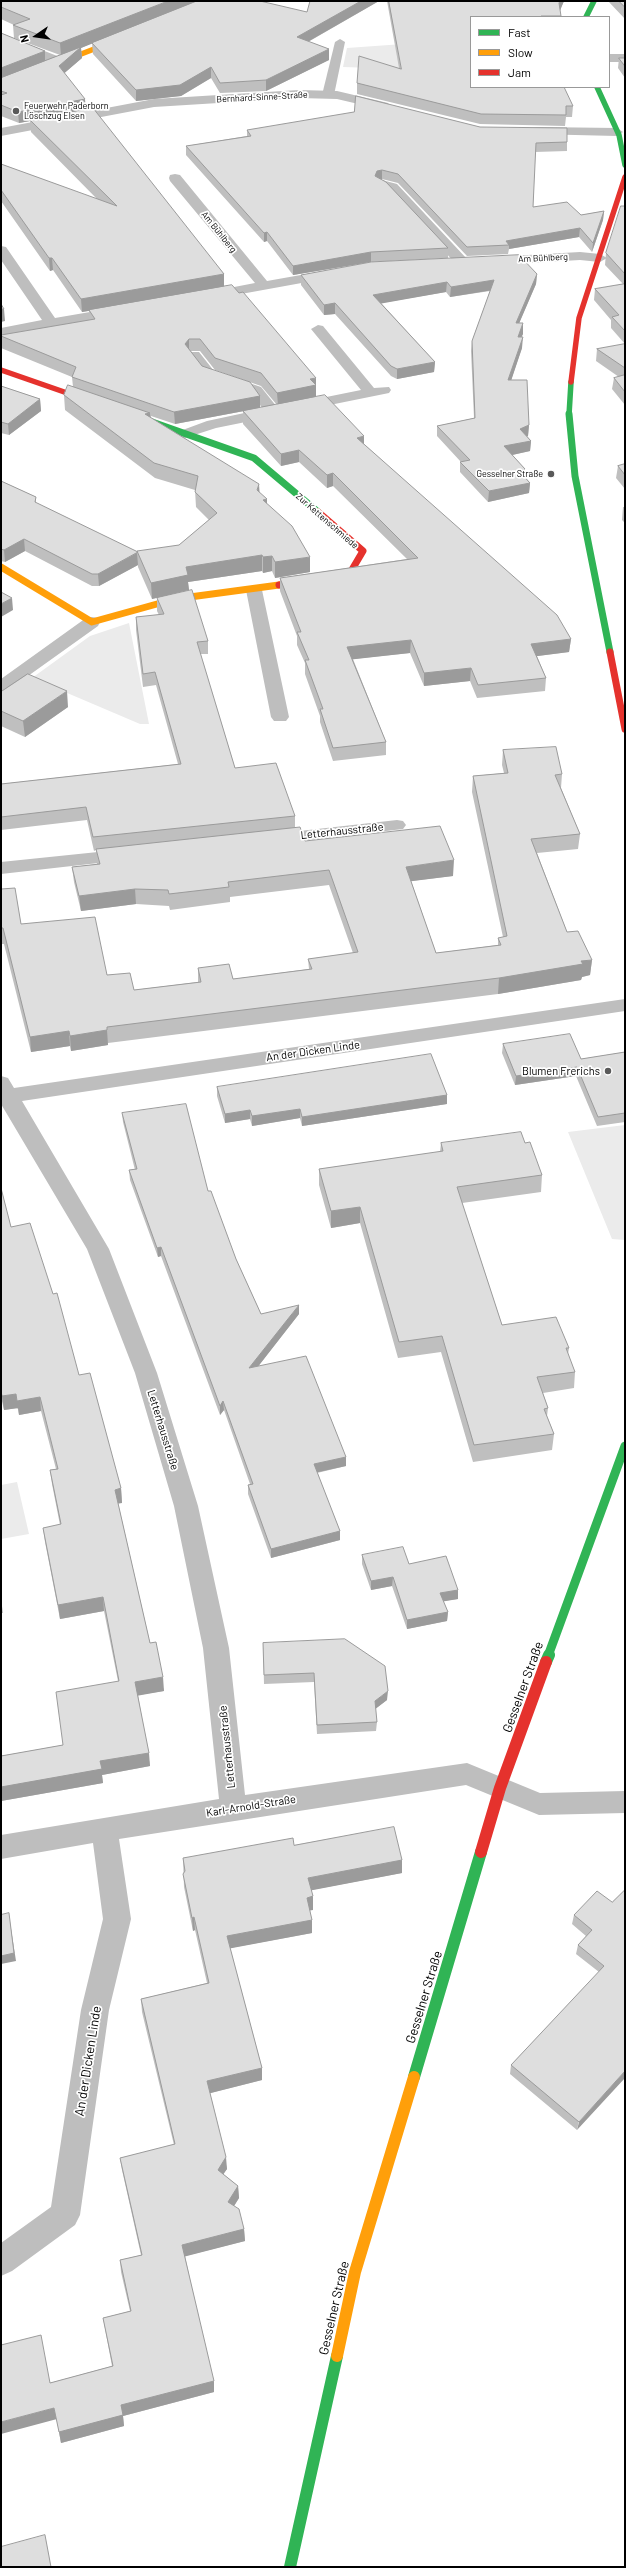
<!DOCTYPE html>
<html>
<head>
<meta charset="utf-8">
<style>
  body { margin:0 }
  #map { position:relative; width:626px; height:2568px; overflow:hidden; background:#fff; font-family:Barlow,sans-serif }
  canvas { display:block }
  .frame { position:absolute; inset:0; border:2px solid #000; pointer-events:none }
  .legend { position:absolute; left:470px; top:16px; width:140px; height:72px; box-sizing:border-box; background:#fff; border:1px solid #999; margin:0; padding:5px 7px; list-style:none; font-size:12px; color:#000 }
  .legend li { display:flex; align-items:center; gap:8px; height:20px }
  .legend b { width:20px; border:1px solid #999 }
  .north { position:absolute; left:16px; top:16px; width:40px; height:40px; -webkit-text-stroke:3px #fff; paint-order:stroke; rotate:257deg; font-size:11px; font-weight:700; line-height:16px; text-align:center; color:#000 }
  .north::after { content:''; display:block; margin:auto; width:14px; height:18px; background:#000; clip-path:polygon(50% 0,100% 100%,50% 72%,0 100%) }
</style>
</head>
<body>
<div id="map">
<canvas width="626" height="2568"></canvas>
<div class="frame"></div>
<ul class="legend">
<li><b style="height:5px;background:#30b455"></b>Fast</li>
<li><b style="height:5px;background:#ff9f0a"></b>Slow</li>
<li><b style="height:5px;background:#e5322d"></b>Jam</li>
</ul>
<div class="north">N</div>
</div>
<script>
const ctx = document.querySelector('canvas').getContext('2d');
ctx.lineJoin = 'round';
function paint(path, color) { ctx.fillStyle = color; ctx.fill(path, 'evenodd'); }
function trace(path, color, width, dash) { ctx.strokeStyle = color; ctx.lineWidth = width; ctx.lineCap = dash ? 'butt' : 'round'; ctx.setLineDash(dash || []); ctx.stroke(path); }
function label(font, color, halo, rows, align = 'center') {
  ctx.font = font + ' Barlow,sans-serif'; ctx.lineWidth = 3.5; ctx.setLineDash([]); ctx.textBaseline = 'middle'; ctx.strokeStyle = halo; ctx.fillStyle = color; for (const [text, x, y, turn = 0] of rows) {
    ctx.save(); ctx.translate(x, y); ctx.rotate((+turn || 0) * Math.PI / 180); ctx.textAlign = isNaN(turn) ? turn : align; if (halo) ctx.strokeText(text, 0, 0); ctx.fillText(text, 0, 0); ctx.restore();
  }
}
paint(new Path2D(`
  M445,41L403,69L343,67L347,48Z
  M129,623L149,724H140L32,678L90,636Z
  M625,1125V1240L612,1239L568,1132Z
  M17,1482L29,1534L1,1539V1485Z`), '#ebebeb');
paint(new Path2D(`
  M340,39L345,42L334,95L328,98L322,95L335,42Z`), '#bebebe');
paint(new Path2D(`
  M1,34L65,59L67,62L65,65H57L1,42Z
  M609,54H625V62H609Z
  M299,90L337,91L388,103L390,106L384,110L337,99L299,98L154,107L1,136V128L154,99Z
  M537,127L617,128L623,132L617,136L533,134L531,131L533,128Z
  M175,174L180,175L267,281L329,270L336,274L329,278L208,300L203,299L201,296L203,293L255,283L170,181L169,178L170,175Z
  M382,180L397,184L467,259L469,262L467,265H457L387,190L376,184L377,181Z
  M1,246L6,247L55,318L119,307L126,311L119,315L1,336V328L42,320L1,260Z
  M580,252L600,254L607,258L600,262L580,260L493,265L486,261L493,257Z
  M318,325L323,326L374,388L389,387L391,390L389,393L216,428L185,438L180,437L178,434L180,431L207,421L263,409L251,393L204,377L187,355L189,352H199L214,371L261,387L277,407L361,390L311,329Z
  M254,585L262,590L289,717L286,721H274L271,717L246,590Z
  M92,617L98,618L100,622L98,626L7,691L1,692V679L86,618Z
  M397,820L403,821L406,825L403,829L273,844L267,843L264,839L267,835L273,834Z
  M127,849L134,851L136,855L134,859L1,874V862Z
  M625,999V1011L22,1101L109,1249L157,1373L198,1506L229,1648L245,1795L467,1763L540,1793L625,1791V1813L539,1815L466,1785L119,1839L131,1919L109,2010L80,2215L75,2225L12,2271L1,2276V2243L51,2207L81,2010L103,1919L93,1843L1,1859V1835L219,1799L203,1648L174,1506L135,1373L87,1249L1,1104V1076L8,1078L14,1088Z`), '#bebebe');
trace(new Path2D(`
  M586,17L594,1
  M597,87L619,135L625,165
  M569,415L571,382`), '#30b455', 5.5);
trace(new Path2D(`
  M569,414L575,476L610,652
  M138,417L254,458L318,512`), '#30b455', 7);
trace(new Path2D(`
  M548,1656L625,1446`), '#30b455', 9);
trace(new Path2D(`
  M546,1662L549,1655
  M414,2077L481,1852
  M290,2567L337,2356`), '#30b455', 12);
trace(new Path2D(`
  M1,85L120,39`), '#ff9f0a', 5.5);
trace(new Path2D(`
  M1,567L92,622L175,599L279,585`), '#ff9f0a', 7);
trace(new Path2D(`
  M337,2356L355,2272L414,2077`), '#ff9f0a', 12);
trace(new Path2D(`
  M1,370L93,402
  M571,382L579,318L625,177`), '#e5322d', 5.5);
trace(new Path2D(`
  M279,585L350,573L363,551L318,512
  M610,652L625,729`), '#e5322d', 7);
trace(new Path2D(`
  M481,1852L500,1788L546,1662`), '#e5322d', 12);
paint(new Path2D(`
  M1,1L307,12L310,1H379L308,42L329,49V60L266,91L220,93L211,78L181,96L136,101L93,54L92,43L81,48L82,58L64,73L86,109L224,274V286L316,390V397L364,444L571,639L569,652L537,656L546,678L545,691L477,698L470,681L424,686L410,653L353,659L386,742V755L333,761L320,722V716L305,674V663L297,645V636L280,591V578L407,559L333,486L327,488L299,462L281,466L243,424V411L277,405L261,386L215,370L200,351H191L202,366L260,396V408L175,424L151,416V418L260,493L310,572L275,578L272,571L263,573L262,571L188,582L189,590L152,599L138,567V565L99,586H92L25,551L5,562L1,561V481L36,497V503L137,552L179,545L209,520L196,507L195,490L155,478L65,410L64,395L73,387L72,377L1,348V335L89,320V311L82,312L53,270L50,271L1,201V164L98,200L31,132L30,121L19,123L1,116V33L45,51V61L60,55L14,38L13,25H14L1,19Z
  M387,1H564L560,10V17H471L573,106L572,117H566L565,126L480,124L357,94V83L399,68Z
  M608,1H625V19Z
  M619,58H625V78L618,68Z
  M480,127L567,142V151L535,152L533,207L581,215L604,211L603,220L592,252L579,237L509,249L508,254L467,256L398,183L382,179H380L448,248V258L371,262L293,275L267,241L264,242L186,155V146L247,136V130Z
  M625,206V344L611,328V320L594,300L595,289L623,284L605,265L606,253Z
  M537,274L536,284L519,323L523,334L521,337L522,348L511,380L529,425L528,436H527L531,441L530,451L512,455L525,469V477L530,483L529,493L488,502L460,472V462H461L437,436V426L474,418L471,351L472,341L490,291L450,297L446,292L381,303L435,362L434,372L397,379L391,376L335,314L324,315L301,285V275Z
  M625,344V405L612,389L614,378L619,377L596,361L597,349Z
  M1,386L40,399L41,411L9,435L1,433Z
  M625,464V489L616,478L618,466Z
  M623,507H625V523L622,520Z
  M157,598L208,641V654H200L235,768L295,816V827L305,841L453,876L411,881L436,953L498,945V938L503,937L472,792L473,776L504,773L502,765L503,750L562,774L561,788L580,834L578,849L537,853L567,932L592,960L590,975L582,977L581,980L498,994L108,1043V1045L71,1051L70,1046L31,1052L4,944H1V889L21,924L107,975L134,990L198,982V968L233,979L309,969L308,959L353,953L329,885L230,897V902L170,910L169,906L136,904L81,911L74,882L72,867L97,864L96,850L94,851L87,820L1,830V784L178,764L156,685L143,687L136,630V617L159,615L157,611Z
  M1,692L68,707L25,737L1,726Z
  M503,1044L581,1059L625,1052V1122L597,1126L576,1076L515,1085L502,1053Z
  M217,1087L447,1095V1104L302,1126L300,1118L252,1126L250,1119L225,1123L217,1096Z
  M122,1113L208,1191L236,1259L261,1314H299L258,1366L346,1457V1466L317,1473L340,1531V1540L271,1558L248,1494V1485L250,1484L224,1410L220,1415L161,1256L158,1257L130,1180L129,1170H135L123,1122Z
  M441,1143H525L542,1175L541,1192L462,1203L502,1325L569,1348L568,1354L575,1372L574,1388L543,1393L548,1408L547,1416L554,1434L552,1450L473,1462L441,1352L398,1358L360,1223L331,1228L319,1185V1169L440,1152Z
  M1,1188L11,1227L79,1375L121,1488L122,1503H118L150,1643L164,1691L138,1695L150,1766L102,1775L103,1783L1,1801V1756L63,1745L118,1681L104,1611L60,1619L45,1542L43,1528L60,1525L52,1484L50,1470L56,1469L41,1411L19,1415L18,1408L4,1410L1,1397Z
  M362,1555L409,1564L458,1590V1599L443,1601L448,1612L447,1621L407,1629L392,1586L371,1590L362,1564Z
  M1,1599L3,1613H1Z
  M263,1643L387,1700L375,1709L377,1722L376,1731L317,1734L314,1682L264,1684Z
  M294,1845L402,1860V1873L311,1890L313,1910H310L312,1933L230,1948L262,2068V2080L210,2093L227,2169L223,2174L238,2186L239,2198L234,2206L244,2229L245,2241L185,2256L214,2392L123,2416L124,2426L61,2443L50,2383L112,2366L103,2318L130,2311L121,2272L120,2260L141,2255L122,2170L120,2158L174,2145L142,2012L141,1999L207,1983L195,1930L193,1931L184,1887L183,1858Z
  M625,1890L577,2130L510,2074L511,2065L599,1972L576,1954L578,1945L586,1936L572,1924L574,1915L612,1902Z`), '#bfbfbf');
paint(new Path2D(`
  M168,1H200L81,48L82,58L60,77L59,66L61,56L60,43Z
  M361,1H379L297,48V37Z
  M560,1H564L559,13V3Z
  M329,49V60L266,91V80Z
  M45,51V62L1,79V68Z
  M211,67V78L181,96L136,101V90Z
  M85,99L86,110L30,120V121L19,123L18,112Z
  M382,170V179L377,180L375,176L377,171Z
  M604,211L603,220L592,252L593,243Z
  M580,228L579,237L509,249V245L506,241Z
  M267,232V241L264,242V233Z
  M371,252V262L293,275V266Z
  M49,258H52L53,270L50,271Z
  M224,274V287L82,312L81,299Z
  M537,274L536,284L515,333L516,323Z
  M494,280L493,290L450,297L451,287Z
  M447,282L446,292L373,305V295Z
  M335,303V314L324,315V305Z
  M1,309H4L5,321L1,322Z
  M523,323V334L517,347L518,337Z
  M523,337L522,348L508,390V380Z
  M189,339V350L185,344Z
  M435,362L434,372L397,379V369Z
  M316,378V398L278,405L277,393L310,379Z
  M260,396V408L175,424L174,412Z
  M40,399L41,411L9,435L8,424Z
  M150,413L151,429L145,414Z
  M529,425L528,436L520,440V429Z
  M364,436V449L357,438Z
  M531,441L530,451L503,457L504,446Z
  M299,450V462L281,466V454Z
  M525,469V480L519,471Z
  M333,473V486L327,488V475Z
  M530,483L529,493L488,502L489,491Z
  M259,484L260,499L257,490Z
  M267,499V515L263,500Z
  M24,539L25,551L5,562L4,550Z
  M137,553L138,565L99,586L98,574Z
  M262,555V571L188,582L189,590L152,599L151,583L186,567Z
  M272,556V571L263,573V557Z
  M310,557V572L275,578V562Z
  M12,598L13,610L1,617V604Z
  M571,639L569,652L530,657L531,644Z
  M411,640L410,653L347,660V647Z
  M471,668L470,681L424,686V673Z
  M67,691L68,707L25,737L23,721Z
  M454,860L453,876L405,882L406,867Z
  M135,889L136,904L81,911L79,896Z
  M592,960L590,975L582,977L581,980L498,994L499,978L581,961Z
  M107,1030L108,1045L71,1051L70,1036Z
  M69,1031L70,1046L31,1052L30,1037Z
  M577,1067L576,1076L515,1085L516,1076Z
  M447,1095V1104L302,1126V1117Z
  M300,1109V1118L252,1126V1116Z
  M250,1110V1119L225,1123V1114Z
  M360,1207V1223L331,1228V1211Z
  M161,1247V1256L158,1257L157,1248Z
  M299,1305V1314L250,1377L249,1368Z
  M16,1394L18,1408L4,1410L2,1396Z
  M40,1397L41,1411L19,1415L17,1401Z
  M223,1401L224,1410L220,1415V1406Z
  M346,1457V1466L314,1473V1464Z
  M121,1488L122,1503L116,1504L115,1490Z
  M340,1531V1540L271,1558V1549Z
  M393,1577L392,1586L371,1590V1581Z
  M458,1590V1599L440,1602V1593Z
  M103,1597L104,1611L60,1619L58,1605Z
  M448,1612L447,1621L407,1629V1620Z
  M163,1677L164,1691L136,1696L135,1682Z
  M388,1691L387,1700L374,1710L375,1701Z
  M149,1753L150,1766L102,1775L103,1783L1,1801V1787L100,1761Z
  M402,1860V1873L308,1891V1878Z
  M313,1896V1910L307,1911V1898Z
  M194,1917L195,1930L193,1931L192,1918Z
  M312,1920V1933L227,1949V1936Z
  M10,1922L16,1961L1,1964V1956Z
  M262,2068V2080L207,2094V2081Z
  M625,2071V2078L577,2130L579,2122Z
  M226,2157L227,2169L218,2182V2170Z
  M238,2186L239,2198L229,2214L228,2202Z
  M244,2229L245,2241L183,2257L182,2245Z
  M214,2381V2392L123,2416L124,2426L61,2443L59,2432L121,2405Z
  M54,2408L57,2419L1,2434V2422Z`), '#9b9b9b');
const building = new Path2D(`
  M1,1H168L60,43L13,25L30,19L1,7Z
  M197,1H260L307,12L310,1H361L297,37L329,49L266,80L220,83L211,67L180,85L136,90L92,43Z
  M389,1H560L559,3L561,16H541V17H471V87H564L573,106H566V115L481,114L357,83L359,56L401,69Z
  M619,1H625V7Z
  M1,33L45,51L1,68Z
  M81,47L59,66L85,99L18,112L1,105V95L7,93L1,91V78Z
  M619,58H625V66Z
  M356,96L480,127L567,128V142L536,143L533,207L567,202L581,215L604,211L593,243L580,228L506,241L509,245L467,247L398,174L382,170L377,171L375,176L386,182L448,248L371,252L293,266L267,232L264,233L186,146L251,136L247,130L354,112Z
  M93,108L224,274L81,299L52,258H49L1,190V164L117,206L30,120Z
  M621,206H625V274L606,253Z
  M519,255L537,274L516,323H523L518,337H523L508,380H527L529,425L520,429L531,441L504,446L525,469L519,471L530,483L489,491L460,462L470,460L437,426L475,418L472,341L494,280L451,287L447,282L373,295L435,362L397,369L391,366L335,303L324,305L301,275L371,262Z
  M625,284V331L612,317L619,315L595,289Z
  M232,285L239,293L243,292L316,378L310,379L316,385L277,393L261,373L215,358L200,339H189L185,344L202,366L250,382L260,396L174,412L72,377L76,367L1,336V335L95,319L89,310Z
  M1,304L4,309H1Z
  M625,344V368L597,349Z
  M625,375V392L614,378Z
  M68,385L150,413L145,414L259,484L257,490L267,499L263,500L292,526L310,557L275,562L272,556L263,557L262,555L186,567L188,575L151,583L137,551L179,545L217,513L195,492L198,476L154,463L64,395Z
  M1,386L40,399L8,424L1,422Z
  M325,395L364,436L357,438L557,615L571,639L531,644L546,678L478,685L471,668L424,673L411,640L347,647L386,742L333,748L320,709H323L305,660H309L297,632H301L280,578L418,558L333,473L327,475L299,450L281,454L243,411Z
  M625,464V475L618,466Z
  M1,481L36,497L35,502L138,552L98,574H92L24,539L4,550L1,549Z
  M192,590L208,641L197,642L235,768L276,763L295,816L93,837L86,807L1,817V784L181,764L155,672L143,674L136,617L164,614L157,598Z
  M1,592L12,598L1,604Z
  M28,674L67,691L23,721L1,711V692Z
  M556,747L562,774L555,775L580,834L531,839L567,932L578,931L592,960L581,961L583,964L499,978L107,1027V1030L70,1036L69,1031L30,1037L3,928H1V889L15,888L21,924L95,917L107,975L130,973L134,990L201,982L198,968L229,964L233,979L312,969L308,959L358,952L329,870L228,882L229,887L169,894L168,890L135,889L79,896L72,867L100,864L96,849L300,827L305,841L440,826L454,860L406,867L436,953L501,945L498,938L507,936L473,776L508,773L503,750Z
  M570,1034L581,1059L625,1052V1113L598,1117L577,1067L516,1076L503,1044Z
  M431,1054L447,1095L302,1117L300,1109L252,1116L250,1110L225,1114L217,1087Z
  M186,1104L208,1191H211L236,1259L261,1314L299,1305L249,1368L306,1356L346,1457L314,1464L340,1531L271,1549L248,1485L253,1484L223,1401L220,1406L161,1247L157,1248L129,1170L137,1169L122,1113Z
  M521,1132L525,1143L530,1142L542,1175L457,1187L502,1325L556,1317L569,1348H566L575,1372L537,1377L548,1408L544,1409L554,1434L474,1445L442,1336L399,1342L360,1207L331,1211L319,1169L443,1151L441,1143Z
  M1,1188L11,1227L30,1223L53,1294L57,1293L79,1375L90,1373L121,1488L115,1490L150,1643L156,1642L163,1677L135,1682L149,1753L100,1761L102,1769L1,1787V1756L63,1745L56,1692L119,1681L103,1597L58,1605L43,1528L61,1524L50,1470L58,1469L40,1397L17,1401L16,1394L2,1396L1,1391Z
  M403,1547L409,1564L446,1556L458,1590L440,1593L448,1612L407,1620L393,1577L371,1581L362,1555Z
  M345,1639L385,1666L388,1691L375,1701L377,1722L317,1725L314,1673L264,1675L263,1643Z
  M394,1827L402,1860L308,1878L313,1896L307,1898L312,1920L227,1936L262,2068L207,2081L226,2157L218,2170L238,2186L228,2202L239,2209L244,2229L182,2245L214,2381L121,2405L123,2415L59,2432L54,2408L1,2422V2345L41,2335L50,2383L113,2366L103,2318L131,2311L120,2260L142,2255L120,2158L175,2144L141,1999L209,1983L194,1917L192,1918L183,1874L185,1871L183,1858L293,1838L294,1845Z
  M625,1890V2071L579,2122L511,2065L604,1966L578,1945L592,1930L574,1915L597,1891L612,1902Z
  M9,1913L14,1953L1,1956V1915Z
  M45,2535L51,2567H1V2547Z`);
paint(building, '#dedede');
trace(building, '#9b9b9b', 1);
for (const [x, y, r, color] of [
  [16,111,4,"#595959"],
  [551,474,4,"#595959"],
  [608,1071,4,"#595959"]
]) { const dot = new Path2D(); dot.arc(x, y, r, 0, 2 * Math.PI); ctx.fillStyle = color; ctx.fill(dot); trace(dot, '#fff', 1.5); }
label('9px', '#000', '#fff', [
  ["Bernhard-Sinne-Straße",262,97,-3],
  ["Am Bühlberg",219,232,51],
  ["Am Bühlberg",543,258,-3],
  ["Zur Kettenschmiede",327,521,41]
]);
label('9px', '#000', '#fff', [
  ["Feuerwehr Paderborn",24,106],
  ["Löschzug Elsen",24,116],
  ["Gesselner Straße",543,474,"right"]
], 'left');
label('11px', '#000', '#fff', [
  ["Letterhausstraße",342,831,-6],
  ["An der Dicken Linde",313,1051,-8],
  ["Letterhausstraße",163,1430,73],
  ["Letterhausstraße",227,1747,-96],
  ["Karl-Arnold-Straße",251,1806,-9]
]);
label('11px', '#000', '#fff', [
  ["Blumen Frerichs",600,1071]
], 'right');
label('13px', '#000', '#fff', [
  ["Gesselner Straße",523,1687,-70],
  ["Gesselner Straße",424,1997,-73],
  ["An der Dicken Linde",88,2061,-81],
  ["Gesselner Straße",334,2308,-77]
]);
</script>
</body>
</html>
